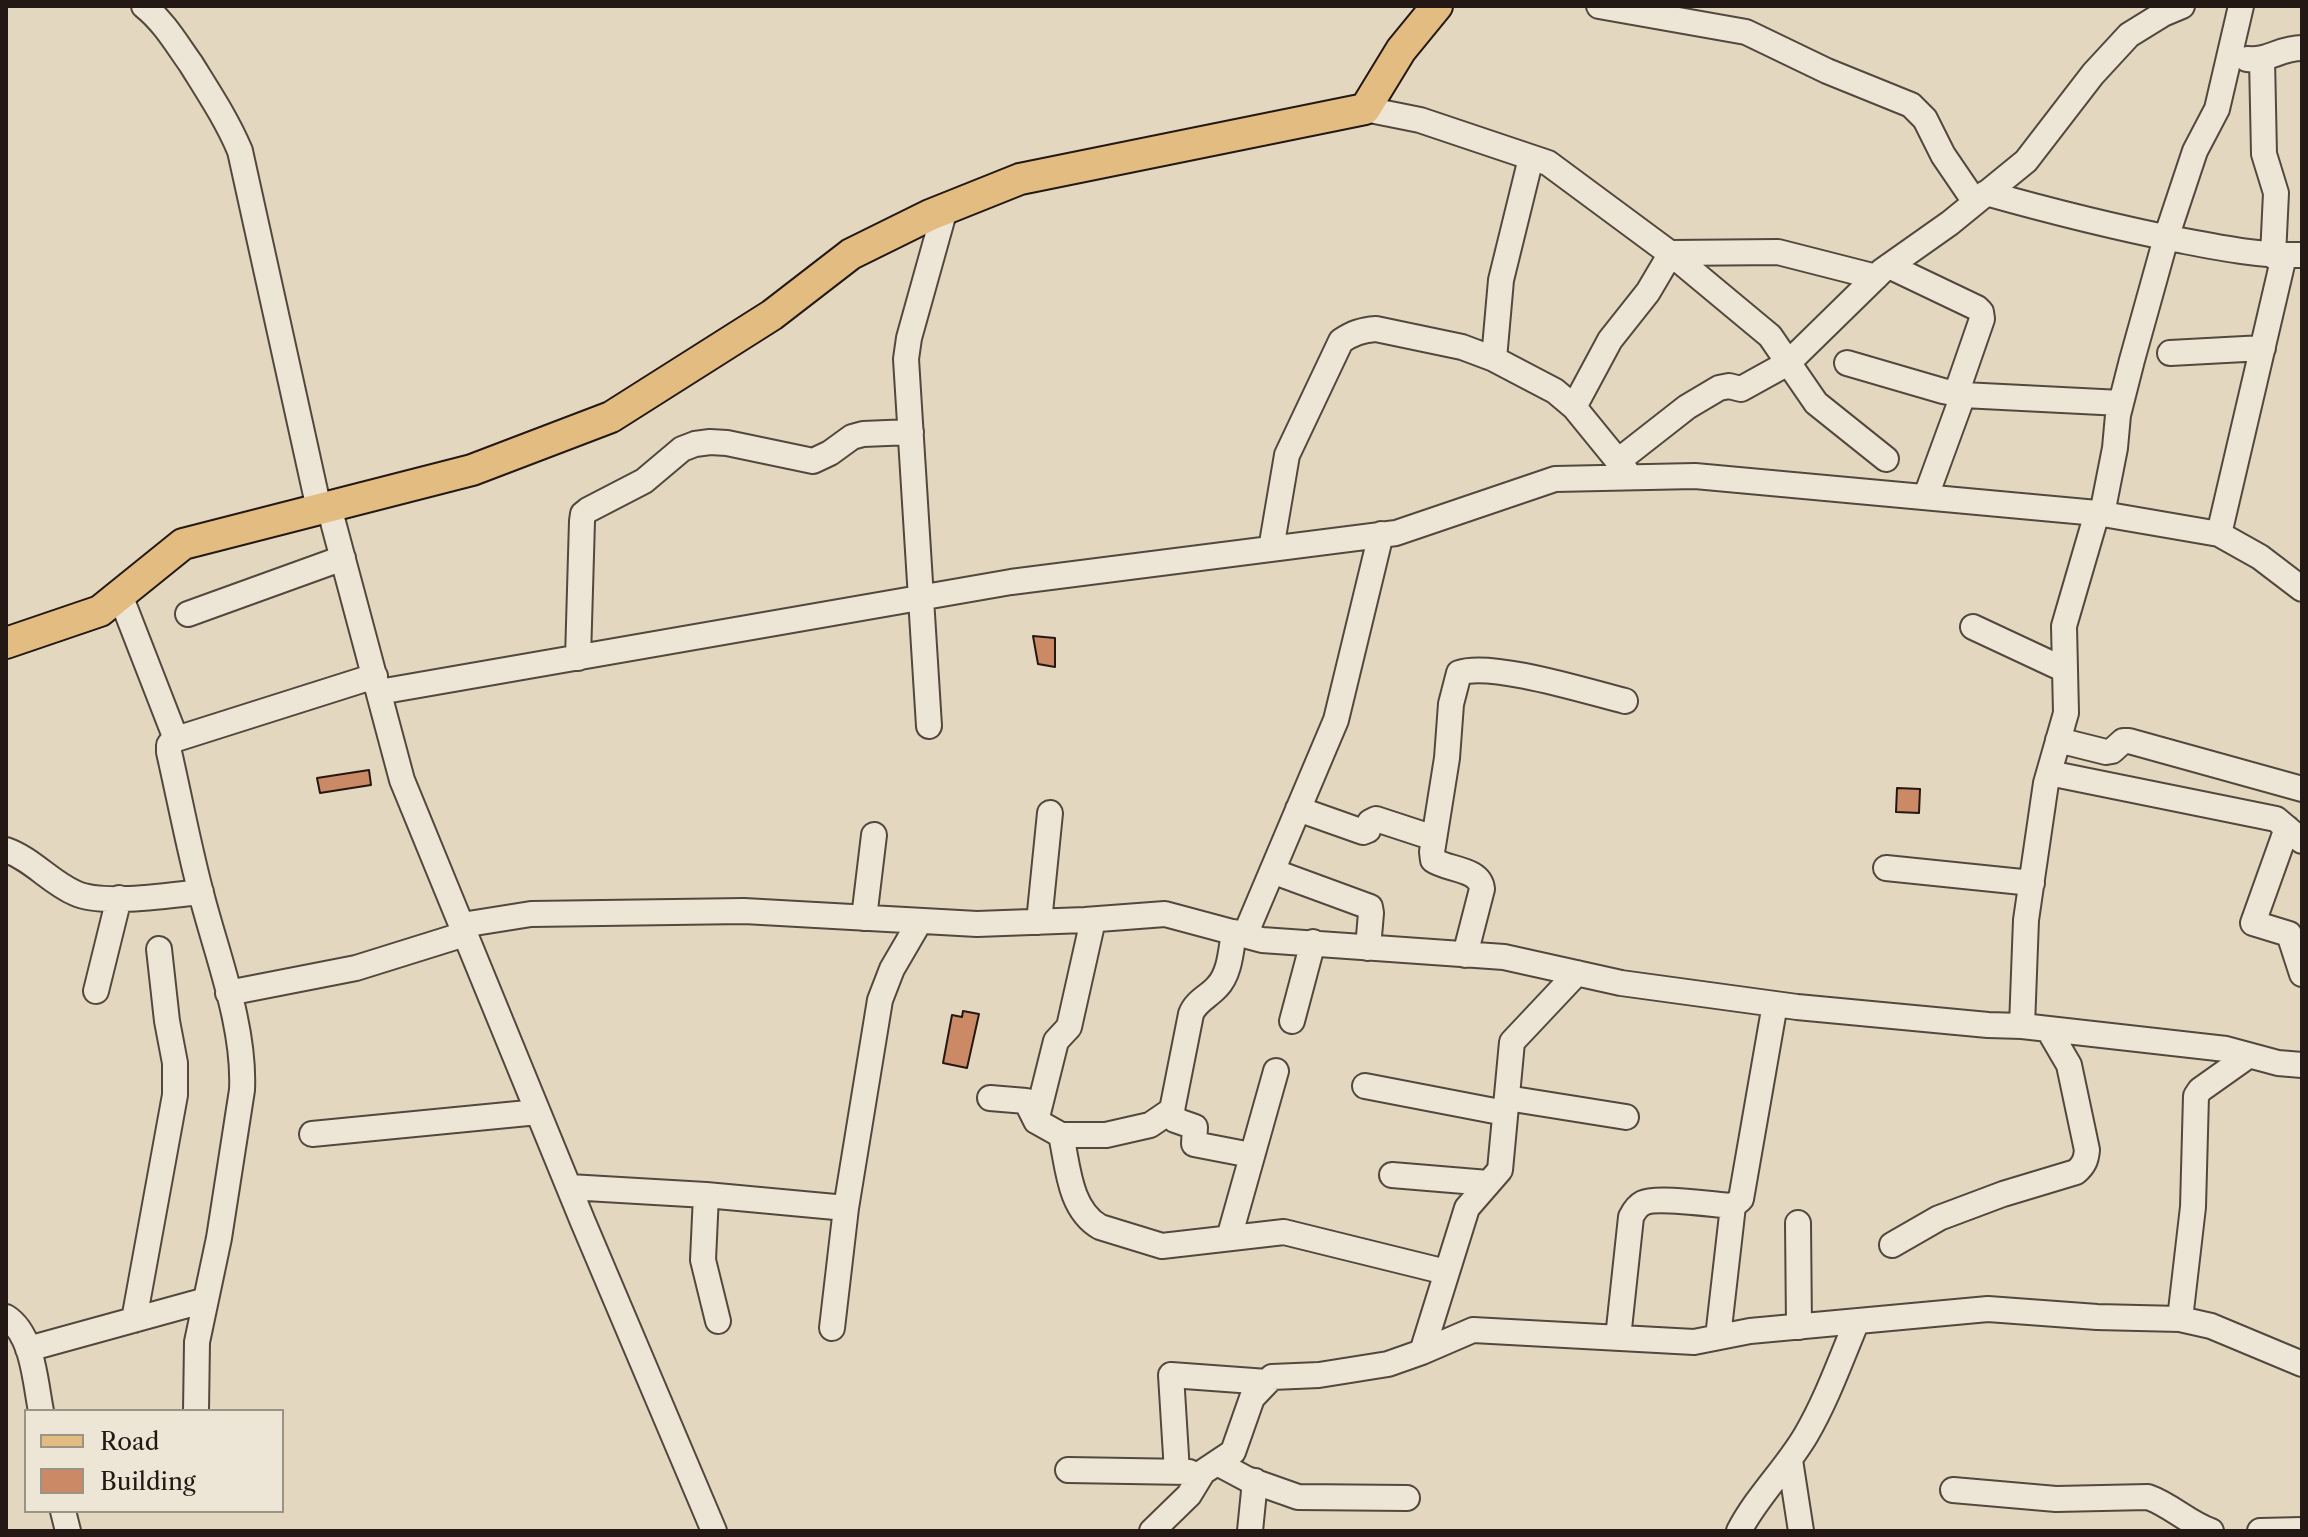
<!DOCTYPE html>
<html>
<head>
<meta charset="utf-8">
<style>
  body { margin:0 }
  #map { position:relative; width:2308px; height:1537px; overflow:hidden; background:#e4d7bf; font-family:"Libre Caslon Text",serif }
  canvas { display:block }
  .frame { position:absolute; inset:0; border:8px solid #231813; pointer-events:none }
  .legend { position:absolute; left:24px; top:1409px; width:260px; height:104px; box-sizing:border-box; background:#ede5d5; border:2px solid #9c9387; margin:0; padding:10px 14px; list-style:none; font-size:24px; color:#231813 }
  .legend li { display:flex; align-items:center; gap:16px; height:40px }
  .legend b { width:40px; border:2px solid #9c9387 }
</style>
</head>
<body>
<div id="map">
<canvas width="2308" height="1537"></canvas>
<div class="frame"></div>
<ul class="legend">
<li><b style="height:10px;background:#e2bc80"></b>Road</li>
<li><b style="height:22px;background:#cb8966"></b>Building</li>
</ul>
</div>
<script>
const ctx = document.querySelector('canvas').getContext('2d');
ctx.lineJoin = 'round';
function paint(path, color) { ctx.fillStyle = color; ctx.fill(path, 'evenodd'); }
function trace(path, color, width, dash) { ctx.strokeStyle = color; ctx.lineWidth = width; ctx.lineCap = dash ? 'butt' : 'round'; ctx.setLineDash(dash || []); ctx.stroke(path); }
const building = new Path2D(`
  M1033,636L1055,638V667L1038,664Z
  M369,770L371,785L320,793L317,778Z
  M1897,788L1920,789L1919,813L1896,812Z
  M963,1011L979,1014L967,1068L943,1063L952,1015L962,1017Z`);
paint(building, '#cb8966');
trace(building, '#231813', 2);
const minor = new Path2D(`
  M144,6C164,22 176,43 191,64C209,93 227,120 240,151L319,509
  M1599,6L1746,32L1827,71L1911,105L1925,119L1943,155L1975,202
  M2247,59C2270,61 2279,48 2302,48
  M2262,59L2264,154L2276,193L2273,256
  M1365,109L1420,120L1548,163L1675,257L1770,336L1816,403L1886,459
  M1986,193C2050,211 2114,227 2179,240C2221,248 2260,256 2302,255
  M1889,266L1977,308L1981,312L1982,319L1956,394
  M2170,353L2263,348
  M1494,359L1501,280L1531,158
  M1847,363L1943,391L1963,395L2121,403
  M1574,407L1610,340L1648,292L1671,253L1778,252L1876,277
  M1618,461L1687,407L1719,388L1729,386L1741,389L1788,363L1882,271L1950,223L2026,161L2093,74L2129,35L2163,14L2182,6
  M1926,496L1963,395
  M329,507L402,780L583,1222L714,1531
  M2102,514L2115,448L2118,415L2132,360L2166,238L2195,151L2217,109L2241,6
  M2219,534L2284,256
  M1271,549L1287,455L1341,341C1353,333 1362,330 1376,329L1462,347L1494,359L1555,391L1574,407L1627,472
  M120,595L176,739
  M188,614L343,558
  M1973,627L2065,670
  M578,658L582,521L583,514L588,510L644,481L682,449L695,444L710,442L727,443L813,461L830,453L852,437L863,434L911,432
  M379,692L1011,582L1396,533L1555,479L1695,476L2097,513L2219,534L2260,557L2302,589
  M929,726L906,359L909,338L945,209
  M2058,740L2106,752L2112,751L2123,741H2129L2302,789
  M2049,773L2276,819L2302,841
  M1298,809L1363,832L1368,830L1370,822L1376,819L1434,838
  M2287,828L2253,923L2289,934L2302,974
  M6,850C32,859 50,882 75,893C103,906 169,895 201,892
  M1886,868L2032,883
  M1272,871L1370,907L1371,913L1368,948
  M864,918L874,835
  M1039,922L1050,813
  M462,925L531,914L744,911L977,924L1085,920L1165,914L1262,940L1504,957L1621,983L1797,1007L1988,1025L2022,1026L2226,1049L2278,1063L2302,1065
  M1234,932C1231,950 1230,974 1217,987C1208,997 1196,1001 1191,1014L1172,1110L1175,1120L1195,1127L1194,1144L1251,1155
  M1245,935L1336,720L1381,534
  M1465,955L1482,889C1480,868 1447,870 1433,860L1432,852L1447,758L1451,704L1459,673C1490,661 1589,692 1625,701
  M96,991L119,898
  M228,993L356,968L465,934
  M1292,1021L1313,942
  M2022,1026L2026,920L2046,783L2066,713L2064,626L2097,513
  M1365,1086L1505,1113
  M990,1098L1026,1101L1036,1121L1061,1135H1106L1150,1125L1172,1110
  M1507,1098L1626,1117
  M1036,1121L1056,1041L1069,1027L1093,920
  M312,1134L538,1112
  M1061,1135C1068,1166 1069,1209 1100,1227L1162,1246L1284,1232L1446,1272
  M1392,1175L1488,1183
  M569,1187L706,1195L846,1208
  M706,1195L703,1260L718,1321
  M1798,1223L1799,1327
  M1229,1238L1276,1071
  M1892,1245L1939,1218L2003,1194L2076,1172C2084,1165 2086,1160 2087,1150L2069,1065L2048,1029
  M6,1317C33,1334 35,1381 41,1411
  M2180,1319L2193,1207L2196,1096L2200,1090L2248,1056
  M134,1320L175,1095V1063L167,1021L159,949
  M832,1328L846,1208L880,1000L892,969L920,921
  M1718,1337L1733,1206
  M1618,1338L1631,1217C1634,1211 1637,1206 1643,1203C1657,1196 1715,1205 1733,1206L1741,1199L1775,1004
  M28,1349L206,1300
  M1422,1352L1473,1330L1694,1342L1750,1331L1988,1309L2097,1317L2180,1319L2211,1326L2302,1364
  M196,1411L197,1342L219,1238L242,1090C245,1027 218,958 202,897C189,849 180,800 169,752V745L173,740L375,676
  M1790,1460L1801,1531
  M1217,1463L1247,1479L1298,1497L1407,1498
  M1068,1470L1189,1472
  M1177,1472L1171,1375L1267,1382
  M1953,1490L2056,1499L2148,1497C2171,1505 2188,1523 2211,1531
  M63,1511L68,1531
  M1152,1531L1189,1495L1203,1472L1233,1452L1252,1398L1272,1377L1319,1375L1388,1364L1422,1352L1467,1208L1500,1170L1512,1042L1577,973
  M1250,1531L1255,1481
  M1739,1531C1757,1496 1786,1469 1806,1435C1827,1399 1841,1359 1857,1321
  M2260,1531L2302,1530`);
const major = new Path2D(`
  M6,643L100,611L183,544L472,470L611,417L772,315L851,254L930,215L1020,179L1365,109L1401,50L1437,6`);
trace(minor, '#53483e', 28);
trace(major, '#231813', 34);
trace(minor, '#ede5d5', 24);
trace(major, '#e2bc80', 30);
</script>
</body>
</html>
